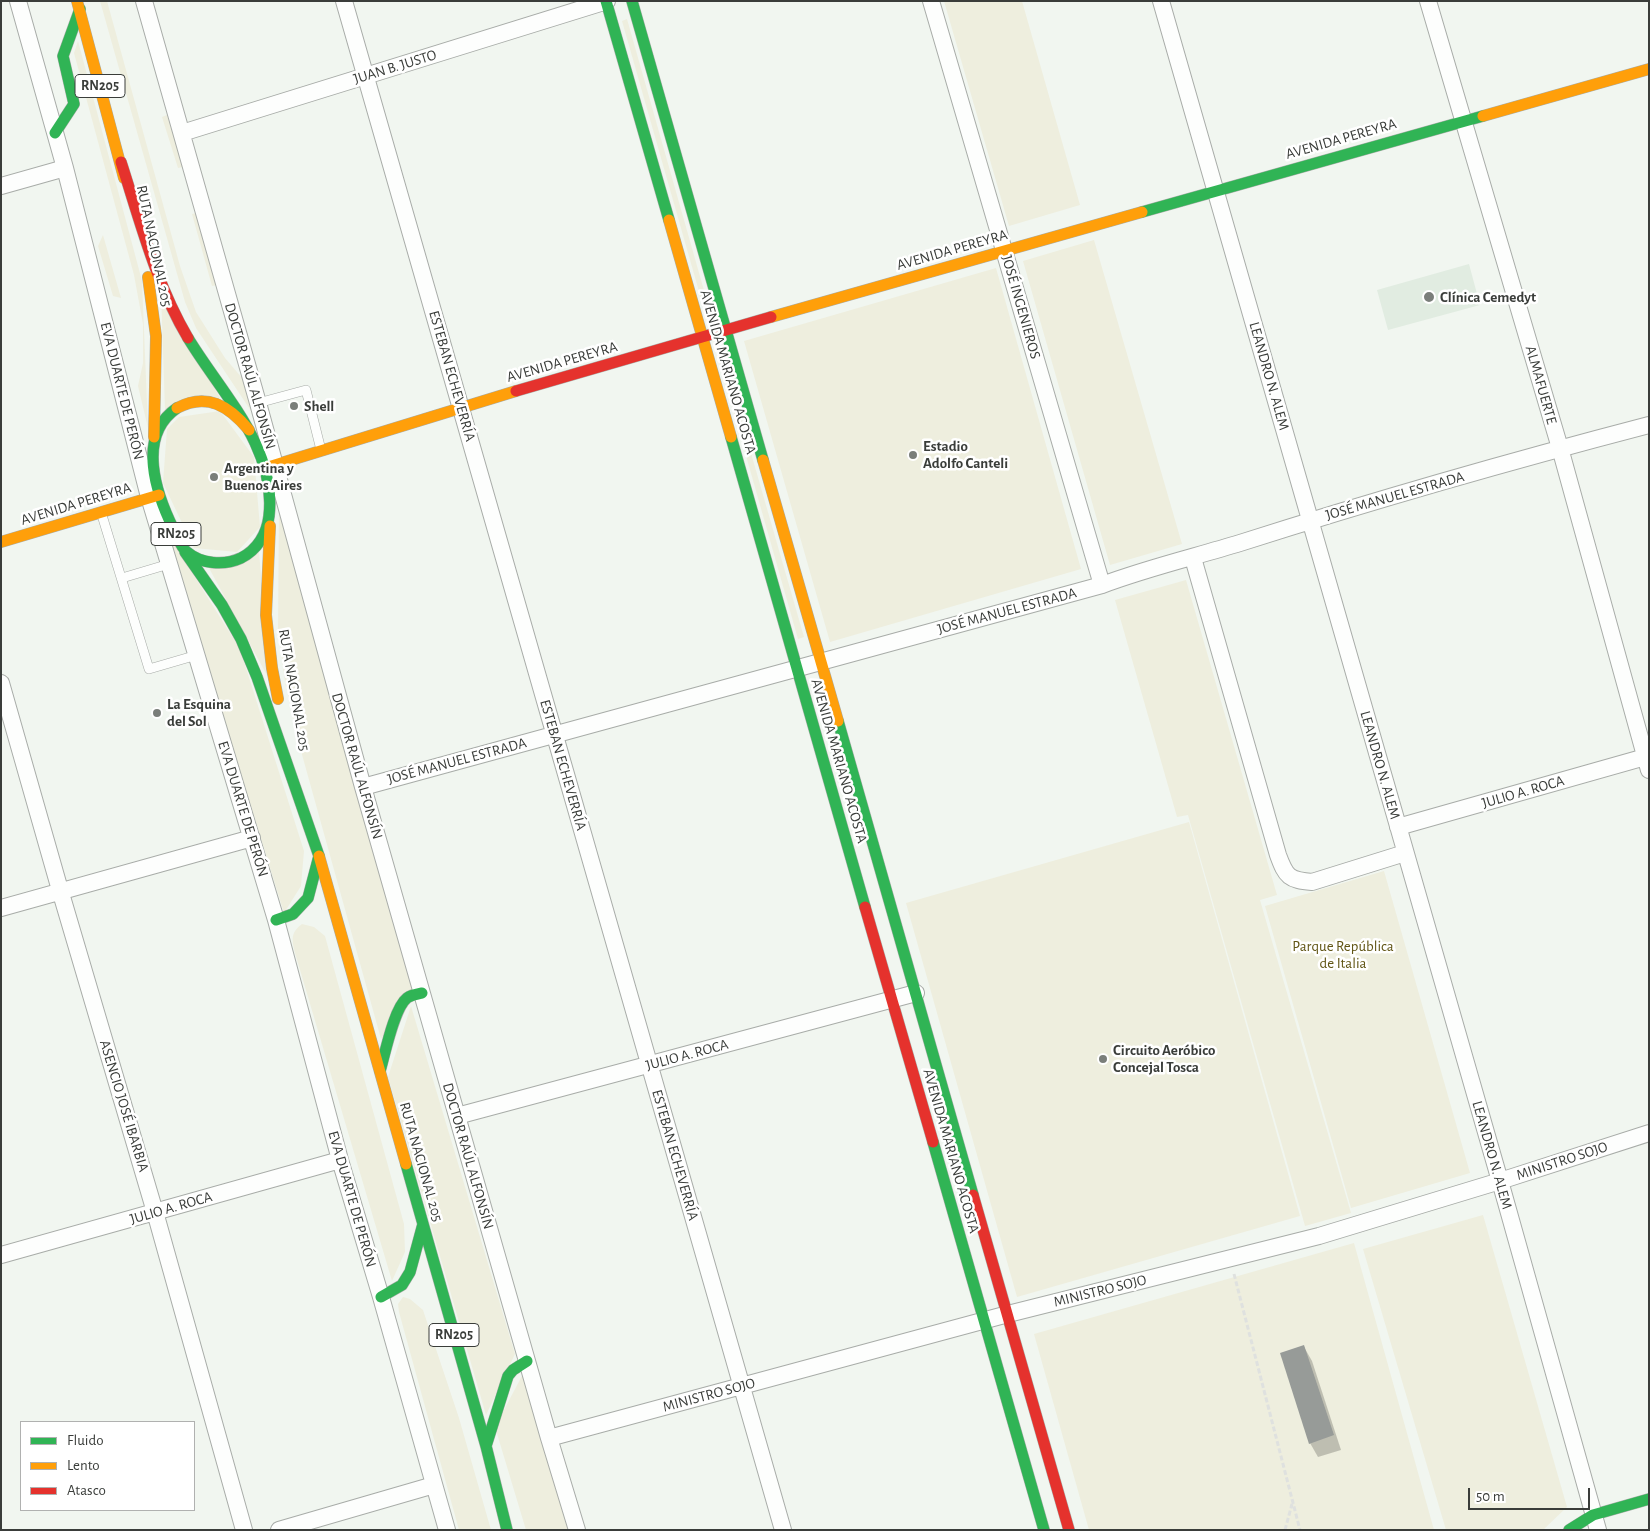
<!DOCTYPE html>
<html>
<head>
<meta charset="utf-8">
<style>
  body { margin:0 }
  #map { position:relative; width:1650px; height:1531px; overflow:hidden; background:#f1f6f0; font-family:"Alegreya Sans",sans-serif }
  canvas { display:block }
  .frame { position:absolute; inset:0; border:2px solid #3a3d3a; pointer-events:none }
  .legend { position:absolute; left:20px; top:1421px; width:175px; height:90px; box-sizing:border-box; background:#fff; border:1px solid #b0b1b0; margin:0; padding:6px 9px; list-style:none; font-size:15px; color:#3a3d3a }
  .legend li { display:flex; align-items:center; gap:10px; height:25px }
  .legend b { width:25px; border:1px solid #b0b1b0 }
  .scale { position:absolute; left:1468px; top:1488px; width:122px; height:22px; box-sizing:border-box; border:2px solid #3a3d3a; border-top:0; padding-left:6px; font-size:15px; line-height:18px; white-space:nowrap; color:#3a3d3a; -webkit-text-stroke:4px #fff; paint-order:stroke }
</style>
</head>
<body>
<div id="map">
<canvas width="1650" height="1531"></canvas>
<div class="frame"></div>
<ul class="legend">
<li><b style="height:6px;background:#30b455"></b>Fluido</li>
<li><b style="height:6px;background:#ff9f0a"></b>Lento</li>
<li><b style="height:6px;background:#e5322d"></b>Atasco</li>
</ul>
<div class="scale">50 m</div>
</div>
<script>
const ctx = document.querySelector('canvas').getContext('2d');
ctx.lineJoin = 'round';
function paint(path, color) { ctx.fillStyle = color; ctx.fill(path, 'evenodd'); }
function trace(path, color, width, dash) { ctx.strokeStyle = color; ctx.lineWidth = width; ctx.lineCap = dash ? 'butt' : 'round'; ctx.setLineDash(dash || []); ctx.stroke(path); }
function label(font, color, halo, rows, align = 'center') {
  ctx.font = font + ' "Alegreya Sans",sans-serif'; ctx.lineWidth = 5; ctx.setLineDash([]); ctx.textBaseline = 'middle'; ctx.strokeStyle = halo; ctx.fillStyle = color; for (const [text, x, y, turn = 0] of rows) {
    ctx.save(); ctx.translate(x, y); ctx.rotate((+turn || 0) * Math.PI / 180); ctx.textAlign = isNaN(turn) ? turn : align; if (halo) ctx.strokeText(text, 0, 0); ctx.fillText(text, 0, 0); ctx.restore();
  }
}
paint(new Path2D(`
  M1469,264L1480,305L1388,330L1377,290Z`), '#e1ece1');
paint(new Path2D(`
  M100,1H107L180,266L196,312L225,358L243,379L253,414L196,328L185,302Z
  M944,1H1022L1080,205L1009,226Z
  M627,19L707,301L702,302L622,21Z
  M78,41L142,281L148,428L138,386L143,363V324L134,275L74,53Z
  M167,115L183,167L178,168L162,117Z
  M197,213L218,285L212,286L192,214Z
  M103,235L121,298L113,296L98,246Z
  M1094,240L1182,544L1110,565L1023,261Z
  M996,268L1081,569L830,642L744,341Z
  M161,292L220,398L165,409Z
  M723,356L804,637L798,639L718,357Z
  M220,411L254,457L260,527L237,552L194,548L163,483L167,429L179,417Z
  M279,508L413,987L381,1039L301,751L285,682L278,628Z
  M166,531L240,649L304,851L301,886L284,913Z
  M259,552L270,681L209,568Z
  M1186,580L1277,895L1260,900L1351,1213L1305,1226L1188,815L1177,817L1115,600Z
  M1189,822L1300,1216L1017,1297L906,903Z
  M1384,871L1470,1173L1351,1208L1265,906Z
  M302,924L314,927L325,936L404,1224L405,1252L392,1281L295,953C292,940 290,933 302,924Z
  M411,1006L515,1354L486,1415L388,1077Z
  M1483,1215L1567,1507L1543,1530H1446L1363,1249Z
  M1354,1243L1434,1530H1089L1034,1334Z
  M403,1297L410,1299L423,1310L459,1418L491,1530H459L399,1312L398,1304Z
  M524,1372L571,1530H526L495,1427Z`), '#eeeede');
paint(new Path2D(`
  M1304,1347L1312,1361L1341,1450L1318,1457L1310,1443Z`), '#0003');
paint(new Path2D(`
  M1304,1345L1334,1435L1309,1444L1280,1353Z`), '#979b98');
const lane = new Path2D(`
  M258,403L306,390L321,450
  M101,512L149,669L197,655
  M122,578L169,564`);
const street = new Path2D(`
  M18,1L65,168L149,497L276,920L340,1160L381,1297L447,1530
  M144,1L258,403L363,787L549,1438L577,1530
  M344,1L783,1530
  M931,1L1102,585
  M1161,1L1500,1181L1598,1530
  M1428,1L1560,448L1649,770
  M182,133L607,1
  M1,186L65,168
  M1193,558L1278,855C1286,877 1289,880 1312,882L1405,853
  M1,683L60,890L155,1212L244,1530
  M363,787L1102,585C1147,568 1194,557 1240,543C1375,500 1511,461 1649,425
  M1398,827L1649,756
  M1,908L252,838
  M457,1116L916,993
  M1,1255L340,1160
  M549,1438L1008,1314L1319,1236L1500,1181L1649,1133
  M279,1530L434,1485`);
const fast = new Path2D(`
  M606,1L669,220
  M632,1L763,460
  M55,133L74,104L63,56L80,9
  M1142,212L1483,116
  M177,408C136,436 156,494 174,530C177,536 181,548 187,552C201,564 224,566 241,558C257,550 267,534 269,516C277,447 221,393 188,338
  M731,437L865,907
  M185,552L222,605L241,639L257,677L319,856
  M838,721L973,1195
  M276,920L293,914L308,898L319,856
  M380,1071C385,1054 394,1008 407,998C411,995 417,994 422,993
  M933,1142L1044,1530
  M406,1164L486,1446L507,1530
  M381,1297L402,1285L410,1272L423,1224
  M486,1446L508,1376L513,1370L527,1361
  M1569,1530L1593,1515L1649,1499`);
const slow = new Path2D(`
  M77,1L124,178
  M1483,116L1649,69
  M669,220L731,437
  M148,277L156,336L154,437
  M771,317L1142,212
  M177,408C207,392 229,406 249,430
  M763,460L838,721
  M265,468L516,391
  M270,526L266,615L272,668L278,699
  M1,542L159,495
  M319,856L406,1164`);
const jam = new Path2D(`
  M121,162C140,221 156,284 188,338
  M516,391L771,317
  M865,907L933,1142
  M973,1195L1069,1530`);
trace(lane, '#a8aca8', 10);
trace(street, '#a8aca8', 18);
trace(fast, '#a8aca8', 12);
trace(slow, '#a8aca8', 12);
trace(jam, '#a8aca8', 12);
trace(new Path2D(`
  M1234,1274L1300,1530
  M1285,1530L1292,1504`), '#dfe1df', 3, [5, 2.5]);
trace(lane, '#fdfefd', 9);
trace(street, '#fdfefd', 16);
trace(fast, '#30b455', 11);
trace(slow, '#ff9f0a', 11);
trace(jam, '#e5322d', 11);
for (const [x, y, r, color] of [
  [1429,297,6,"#7a7e7a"],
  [294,406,5,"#7a7e7a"],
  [913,455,5,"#7a7e7a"],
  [214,477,5,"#7a7e7a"],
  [157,713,5,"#7a7e7a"],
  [1103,1059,5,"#7a7e7a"]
]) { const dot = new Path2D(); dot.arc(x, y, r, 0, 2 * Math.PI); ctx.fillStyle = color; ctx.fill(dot); trace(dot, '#fff', 2); }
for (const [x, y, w] of [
  [100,86,50],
  [176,534,50],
  [454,1335,50]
]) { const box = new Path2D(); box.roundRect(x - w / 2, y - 11.5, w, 23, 4); ctx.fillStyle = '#fff'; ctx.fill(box); trace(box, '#3a3d3a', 1); }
label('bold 14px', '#3a3d3a', null, [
  ["RN205",100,86],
  ["RN205",176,534],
  ["RN205",454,1335]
]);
label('15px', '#3a3d3a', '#fff', [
  ["JUAN B. JUSTO",395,67,-17],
  ["AVENIDA PEREYRA",1341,139,-16],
  ["RUTA NACIONAL 205",154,246,78],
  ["AVENIDA PEREYRA",952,250,-16],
  ["JOSÉ INGENIEROS",1021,307,74],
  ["AVENIDA PEREYRA",562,362,-16],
  ["AVENIDA MARIANO ACOSTA",728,372,74],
  ["DOCTOR RAÚL ALFONSÍN",250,376,74],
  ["ESTEBAN ECHEVERRÍA",452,376,74],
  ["LEANDRO N. ALEM",1269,376,74],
  ["ALMAFUERTE",1541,385,74],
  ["EVA DUARTE DE PERÓN",122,391,76],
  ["JOSÉ MANUEL ESTRADA",1395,496,-16],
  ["AVENIDA PEREYRA",76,504,-17],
  ["JOSÉ MANUEL ESTRADA",1007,611,-15],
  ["RUTA NACIONAL 205",294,690,80],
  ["JOSÉ MANUEL ESTRADA",457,761,-15],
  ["AVENIDA MARIANO ACOSTA",839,761,74],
  ["ESTEBAN ECHEVERRÍA",563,765,74],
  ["LEANDRO N. ALEM",1380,765,74],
  ["DOCTOR RAÚL ALFONSÍN",357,766,74],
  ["JULIO A. ROCA",1523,792,-16],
  ["EVA DUARTE DE PERÓN",243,809,73],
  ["JULIO A. ROCA",687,1055,-15],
  ["ASENCIO JOSÉ IBARBIA",124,1106,73],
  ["AVENIDA MARIANO ACOSTA",951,1151,74],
  ["ESTEBAN ECHEVERRÍA",675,1155,74],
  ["LEANDRO N. ALEM",1492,1155,74],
  ["DOCTOR RAÚL ALFONSÍN",468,1156,74],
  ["MINISTRO SOJO",1562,1161,-18],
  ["RUTA NACIONAL 205",421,1162,74],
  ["EVA DUARTE DE PERÓN",352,1199,74],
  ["JULIO A. ROCA",171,1208,-16],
  ["MINISTRO SOJO",1100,1291,-14],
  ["MINISTRO SOJO",709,1395,-15]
]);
label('bold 15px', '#3a3d3a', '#fff', [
  ["Clínica Cemedyt",1440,297],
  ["Shell",304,406],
  ["Estadio",923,446],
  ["Adolfo Canteli",923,463],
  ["Argentina y",224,468],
  ["Buenos Aires",224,485],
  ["La Esquina",167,704],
  ["del Sol",167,721],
  ["Circuito Aeróbico",1113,1050],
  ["Concejal Tosca",1113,1067]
], 'left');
label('15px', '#615515', '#fff', [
  ["Parque República",1343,946],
  ["de Italia",1343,963]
]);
</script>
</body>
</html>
